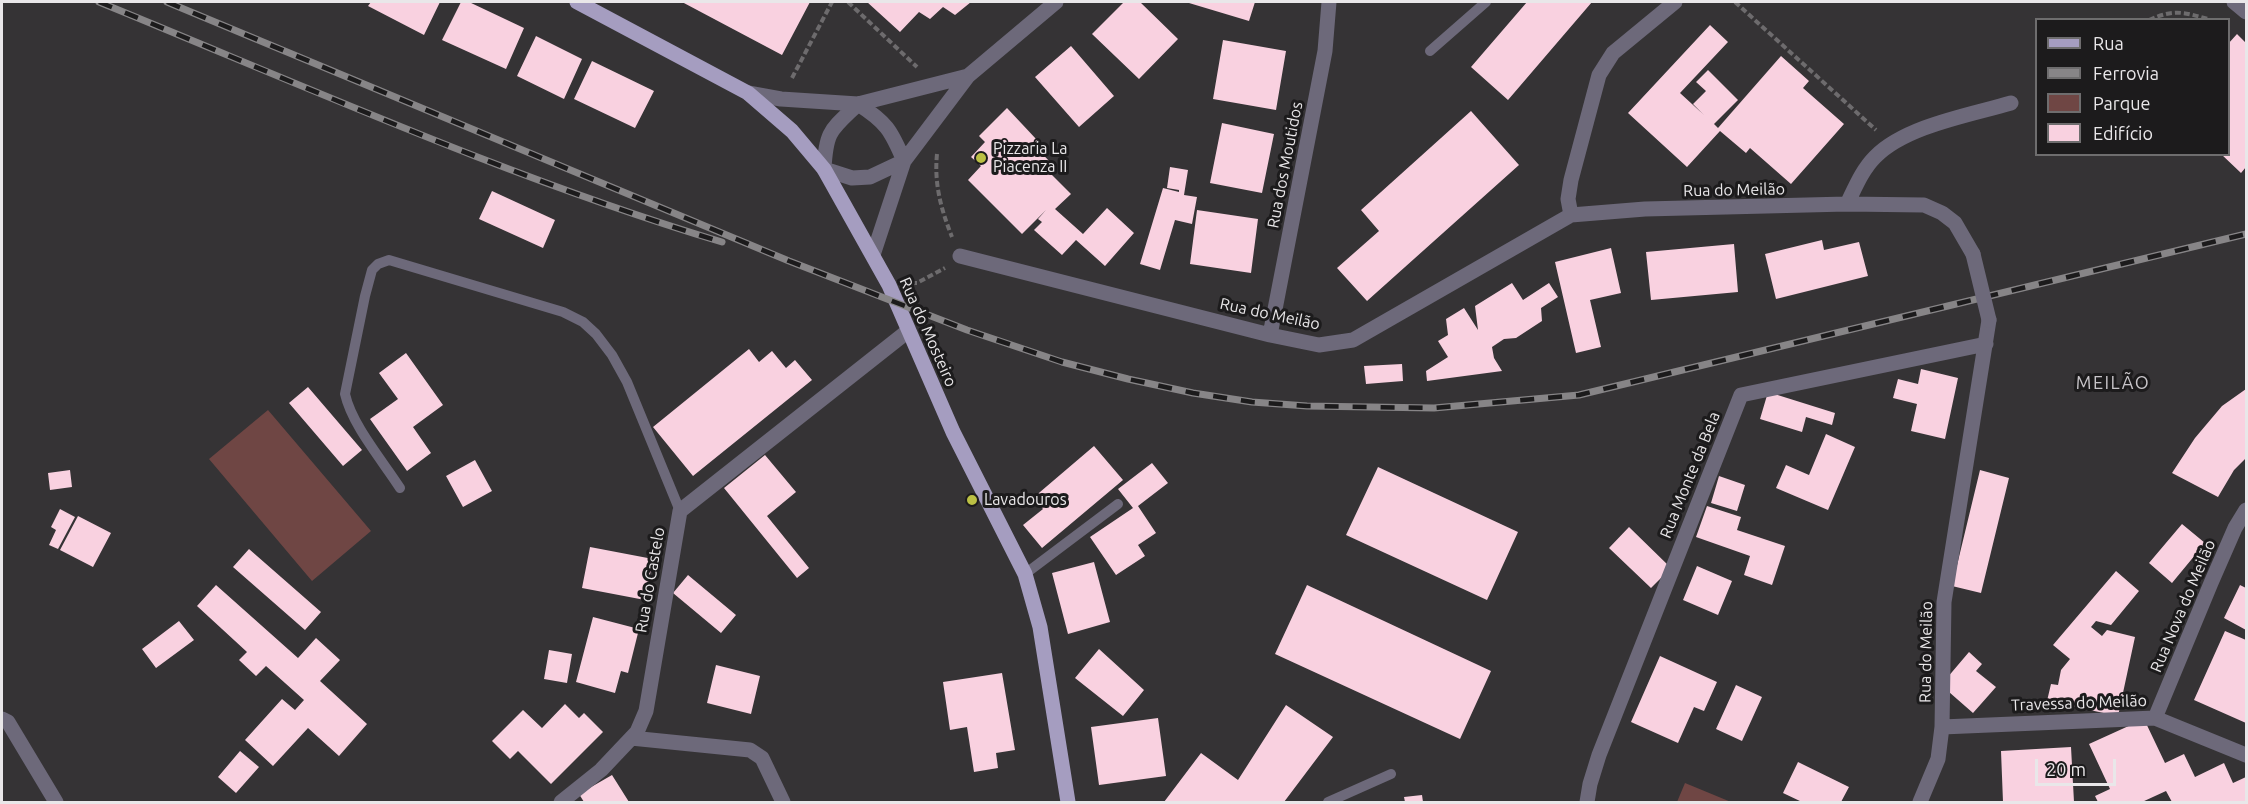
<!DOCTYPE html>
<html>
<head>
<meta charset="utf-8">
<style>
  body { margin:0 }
  #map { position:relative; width:2248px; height:804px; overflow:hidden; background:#353335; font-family:Ubuntu,sans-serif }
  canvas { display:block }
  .frame { position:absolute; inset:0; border:3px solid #e9e7e9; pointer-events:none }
  .legend { position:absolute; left:2035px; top:18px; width:195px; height:138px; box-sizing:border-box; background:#1c1b1c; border:2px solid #6e6d6e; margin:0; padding:8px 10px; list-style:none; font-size:18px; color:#e9e7e9 }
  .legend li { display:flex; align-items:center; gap:12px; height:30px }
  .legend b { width:30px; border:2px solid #6e6d6e }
  .scale { position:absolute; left:2035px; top:759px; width:81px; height:27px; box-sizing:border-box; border:3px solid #e9e7e9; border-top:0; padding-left:8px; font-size:18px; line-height:21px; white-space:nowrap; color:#e9e7e9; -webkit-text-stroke:4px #1c1b1c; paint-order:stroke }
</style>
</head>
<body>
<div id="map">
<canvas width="2248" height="804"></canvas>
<div class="frame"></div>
<ul class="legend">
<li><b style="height:8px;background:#a59dc0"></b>Rua</li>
<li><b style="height:8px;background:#878587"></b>Ferrovia</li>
<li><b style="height:16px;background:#6f4644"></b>Parque</li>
<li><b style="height:16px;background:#f9d1e0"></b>Edifício</li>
</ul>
<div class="scale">20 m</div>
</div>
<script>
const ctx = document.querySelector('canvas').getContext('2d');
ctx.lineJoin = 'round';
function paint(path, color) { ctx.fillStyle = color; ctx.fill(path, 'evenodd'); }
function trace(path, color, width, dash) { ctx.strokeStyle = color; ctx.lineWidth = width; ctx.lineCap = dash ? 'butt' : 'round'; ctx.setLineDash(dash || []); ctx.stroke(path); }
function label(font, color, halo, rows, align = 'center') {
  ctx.font = font + ' Ubuntu,sans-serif'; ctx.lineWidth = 6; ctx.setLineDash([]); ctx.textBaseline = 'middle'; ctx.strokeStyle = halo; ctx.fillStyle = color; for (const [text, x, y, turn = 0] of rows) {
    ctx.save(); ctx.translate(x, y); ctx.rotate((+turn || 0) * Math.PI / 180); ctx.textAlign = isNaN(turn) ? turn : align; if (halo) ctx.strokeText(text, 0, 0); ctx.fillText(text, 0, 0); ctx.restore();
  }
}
paint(new Path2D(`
  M268,410L371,531L312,581L209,459Z
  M1685,783L1731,802H1677Z`), '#6f4644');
paint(new Path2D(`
  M371,2H440L424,35L368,6Z
  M461,2H469L524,28L506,69L442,40Z
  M682,2H810L782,55Z
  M867,2H971L955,15L943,7L930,19L919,12L900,32Z
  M1124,2H1140L1178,39L1139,79L1092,34Z
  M1190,2H1255L1249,21L1189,3Z
  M1527,2H1592L1508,100L1471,67Z
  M1710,25L1728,42L1680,93L1704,115L1693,104L1706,91L1696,82L1708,70L1738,100L1714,124L1718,128L1781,56L1809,81L1803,88L1844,124L1791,184L1750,148L1746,153L1720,131L1687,167L1628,113Z
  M2237,34L2246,43V167L2241,173L2221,154H2228V44Z
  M536,36L582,59L564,99L517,76Z
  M1223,40L1286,51L1276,110L1213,99Z
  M1071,46L1114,96L1079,127L1035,77Z
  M592,61L654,91L635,128L574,99Z
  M1007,108L1037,140L1033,144L1050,162L1045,168L1071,194L1055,209L1083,234L1107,208L1134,233L1105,266L1076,240L1062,255L1034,230L1042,222L1038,219L1046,210L1022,234L968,180L981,166L971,157L985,142L979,136Z
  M1471,111L1519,165L1367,301L1337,268L1379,231L1361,210Z
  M1222,123L1274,134L1262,193L1210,183Z
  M1170,167L1188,170L1184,195L1197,197L1192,224L1175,220L1160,270L1140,264L1163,188L1179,192V190L1167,188Z
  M492,191L555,220L543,248L479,219Z
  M1197,210L1258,219L1251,273L1190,264Z
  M1822,240L1824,250L1859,242L1868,276L1776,299L1765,254Z
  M1734,244L1738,292L1651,300L1646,252Z
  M1611,248L1621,293L1590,300L1601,347L1576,353L1555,262Z
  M1512,283L1523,300L1549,283L1558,297L1541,308L1542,321L1516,338L1504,339L1492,347L1494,358L1502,371L1427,381L1426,371L1448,357L1438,341L1448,335L1446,319L1464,308L1478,330L1475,306Z
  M749,349L759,362L772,351L786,368L795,360L812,380L693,476L653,427Z
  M406,353L443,405L413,427L431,453L407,471L370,419L398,399L379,373Z
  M1402,364L1403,381L1366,384L1364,366Z
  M1921,369L1958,378L1945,439L1911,431L1917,404L1893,398L1898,379L1918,384Z
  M308,387L362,450L343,466L289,403Z
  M2246,389V458L2234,470L2218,497L2172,473L2195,438L2222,406Z
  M1768,392L1835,413L1832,425L1806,417L1802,432L1760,419Z
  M1826,434L1855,447L1828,510L1776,488L1786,465L1809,475Z
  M1094,446L1123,480L1042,548L1023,525L1043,509L1033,498Z
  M765,455L796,492L767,516L809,568L797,578L724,488Z
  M475,460L492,491L463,507L446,476Z
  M1152,463L1168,483L1138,506L1156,533L1138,545L1145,556L1116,575L1090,537L1133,508L1118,489Z
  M1378,467L1518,532L1487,600L1346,535Z
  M70,470L72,487L50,490L48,473Z
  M1980,470L2009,478L1981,593L1952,586Z
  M1719,476L1745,485L1737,511L1711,503Z
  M1707,506L1741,517L1737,530L1785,546L1772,585L1744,575L1750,556L1696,537Z
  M60,509L75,517L58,549L49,545L56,530L51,527Z
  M78,516L111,533L93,567L60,550Z
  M2182,524L2205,543L2172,583L2149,563Z
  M1629,527L1671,568L1651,588L1609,548Z
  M590,547L653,559L645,600L582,588Z
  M249,549L321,612L305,630L233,567Z
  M1094,562L1110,622L1068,634L1052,573Z
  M1697,566L1732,581L1718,615L1683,600Z
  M2116,571L2139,591L2111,625L2096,621L2091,627L2102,636L2107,630L2135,637L2118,716L2047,701L2051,684L2058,685L2061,670L2070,659L2053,645Z
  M688,575L736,615L721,633L673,593Z
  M216,585L298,658L316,638L340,660L320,681L367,724L339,756L308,728L273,766L245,740L282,699L295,710L304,700L266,666L256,676L239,660L247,652L197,606Z
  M1307,585L1491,671L1460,739L1275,654Z
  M2240,585L2246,588V630L2224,618Z
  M593,617L639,629L628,673L621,671L615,693L576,682Z
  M179,621L194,640L156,668L142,649Z
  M2225,631L2246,640V723L2194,700Z
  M1099,649L1144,690L1123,716L1075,678Z
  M549,650L572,654L567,683L544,679Z
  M1969,652L1982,664L1976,671L1996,687L1973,713L1941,685Z
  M1660,656L1717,682L1704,711L1694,707L1678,743L1631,722Z
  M716,665L760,676L751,714L707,703Z
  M1002,673L1015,750L996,753L998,768L974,772L967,727L950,730L943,682Z
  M1736,685L1762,697L1742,741L1716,729Z
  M565,704L579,718L584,713L603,732L551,784L518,751L510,759L492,741L523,710L542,728Z
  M1286,705L1333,737L1284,802H1164L1201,753L1238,780Z
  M1158,718L1166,776L1099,785L1091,727Z
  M2144,719L2165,763L2184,754L2195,777L2224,763L2233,783L2246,777V802H2172L2166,791L2142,802H2098L2095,796L2110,789L2089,744Z
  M2071,747L2074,802H2003L2001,751Z
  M240,751L259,767L236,793L218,777Z
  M1798,762L1849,787L1841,802H1802L1783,793Z
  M612,775L629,802H584L579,794Z
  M1422,795L1423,802H1405L1404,797Z`), '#f9d1e0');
trace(new Path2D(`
  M848,2L917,67
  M1735,2L1876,130
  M2149,20C2174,9 2183,12 2208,19
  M792,78L832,2
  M937,154C934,184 941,209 952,237
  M911,283H917L945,268`), '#6d6b6d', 4, [6, 3]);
trace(new Path2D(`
  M1430,51L1486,2
  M400,488C382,460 352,425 345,394L365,296L372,270L378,264L389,260L563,312L583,322L596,334L612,355L627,382L680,511
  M1025,574L1118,504
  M1328,802L1391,774`), '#6d697a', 10);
trace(new Path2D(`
  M2234,2L2246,12
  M748,93L781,99L858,104L968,76
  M858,104C886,122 891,130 904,161L870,177L852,178L824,169C826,130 831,130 858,104Z
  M1847,204C1855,188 1862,170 1875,157C1905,126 1970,115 2011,103
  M1571,215L1568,199L1571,180L1599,75L1613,53L1675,2
  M873,255L904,161L968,76L1056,2
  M960,256L1270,335L1319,345L1353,340L1571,215L1645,209L1847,204L1924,205L1942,213L1955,223L1973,254
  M1270,335L1325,51L1329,2
  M2155,718L2211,583L2235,528L2246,510
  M2,719L8,722L56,802
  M1942,727L2155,718L2246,755
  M631,738L750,750L762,758L783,802
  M561,802L601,770L637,732L646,711L680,511L908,331
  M1587,802L1590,784L1599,755L1741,395L1986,344
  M1920,802L1938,759L1942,727L1944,602L1989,320`), '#6d697a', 15);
trace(new Path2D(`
  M577,2L748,93L792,131L824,169L889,285L953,432L1025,574L1040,627L1068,802`), '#a59dc0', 15);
const rail = new Path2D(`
  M99,2C305,86 509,178 722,242
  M167,2L789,261L967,330L1062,362L1128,379L1193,393L1252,402L1307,406L1434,408L1579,395L2246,234`);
trace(rail, '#878587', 7);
trace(rail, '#1c1b1c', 4.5, [14]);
trace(new Path2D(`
  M1973,254L1989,320`), '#6d697a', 15);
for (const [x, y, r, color] of [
  [981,158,6,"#bbc044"],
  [972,500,6,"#bbc044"]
]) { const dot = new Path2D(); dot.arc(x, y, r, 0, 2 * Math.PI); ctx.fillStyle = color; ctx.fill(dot); trace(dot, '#1c1b1c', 2); }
label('16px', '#e9e7e9', '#1c1b1c', [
  ["Pizzaria La",993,149],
  ["Piacenza II",993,167],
  ["Lavadouros",984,500]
], 'left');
label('16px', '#e9e7e9', '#1c1b1c', [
  ["Rua dos Moutidos",1285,165,-79],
  ["Rua do Meilão",1734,190,-1],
  ["Rua do Meilão",1270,314,12],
  ["Rua do Mosteiro",928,332,66],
  ["Rua Monte da Bela",1690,475,-68],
  ["Rua do Castelo",650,580,-80],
  ["Rua Nova do Meilão",2183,606,-67],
  ["Rua do Meilão",1926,652,-89],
  ["Travessa do Meilão",2079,703,-2]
]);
ctx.letterSpacing = '1.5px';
label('18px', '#c8c5c9', '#1c1b1c', [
  ["MEILÃO",2113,383]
]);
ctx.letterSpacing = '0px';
</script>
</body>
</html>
